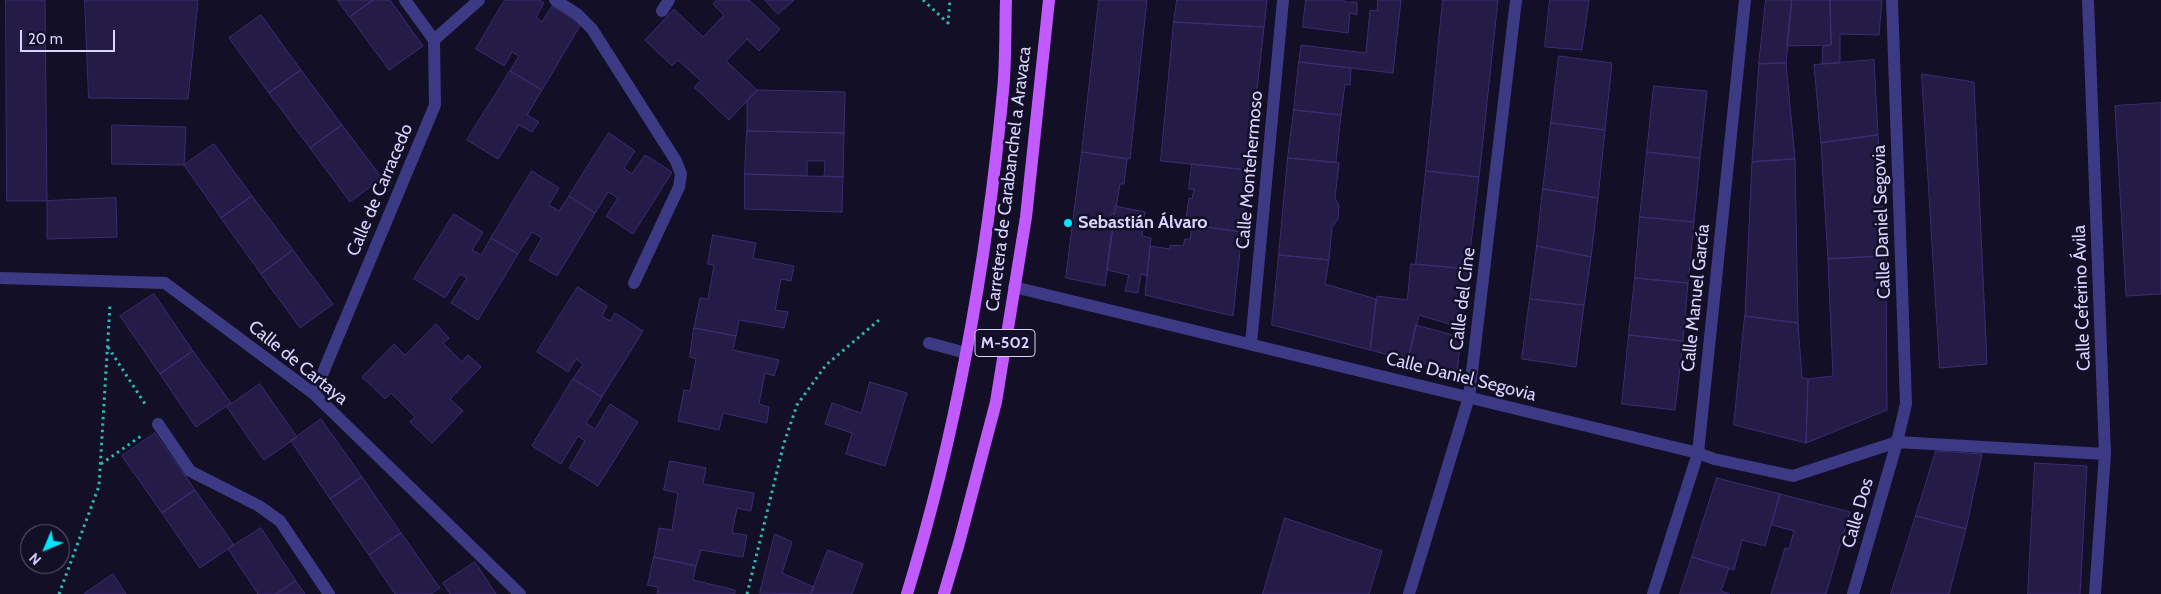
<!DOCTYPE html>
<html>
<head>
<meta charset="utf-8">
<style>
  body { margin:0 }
  #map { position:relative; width:2161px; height:594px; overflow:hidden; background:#130f26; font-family:Cabin,sans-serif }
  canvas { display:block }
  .north { position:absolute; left:20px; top:524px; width:50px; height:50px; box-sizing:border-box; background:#130f26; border:1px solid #625e7d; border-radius:50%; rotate:225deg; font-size:14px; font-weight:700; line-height:20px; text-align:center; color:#d9d4ff }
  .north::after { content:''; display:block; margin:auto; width:18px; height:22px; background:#00e5ff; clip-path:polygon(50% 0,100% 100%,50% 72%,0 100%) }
  .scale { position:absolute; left:20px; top:30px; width:95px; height:22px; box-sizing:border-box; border:2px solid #d9d4ff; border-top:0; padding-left:6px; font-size:15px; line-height:18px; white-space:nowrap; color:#d9d4ff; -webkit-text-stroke:4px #130f26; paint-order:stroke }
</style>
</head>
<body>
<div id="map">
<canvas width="2161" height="594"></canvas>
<div class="north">N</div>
<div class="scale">20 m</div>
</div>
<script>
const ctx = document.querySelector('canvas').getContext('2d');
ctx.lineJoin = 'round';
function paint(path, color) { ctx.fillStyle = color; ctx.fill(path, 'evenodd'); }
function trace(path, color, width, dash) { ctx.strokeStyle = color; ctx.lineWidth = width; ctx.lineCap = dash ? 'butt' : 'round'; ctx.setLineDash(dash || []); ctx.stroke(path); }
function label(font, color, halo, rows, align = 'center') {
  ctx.font = font + ' Cabin,sans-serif'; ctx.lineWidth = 5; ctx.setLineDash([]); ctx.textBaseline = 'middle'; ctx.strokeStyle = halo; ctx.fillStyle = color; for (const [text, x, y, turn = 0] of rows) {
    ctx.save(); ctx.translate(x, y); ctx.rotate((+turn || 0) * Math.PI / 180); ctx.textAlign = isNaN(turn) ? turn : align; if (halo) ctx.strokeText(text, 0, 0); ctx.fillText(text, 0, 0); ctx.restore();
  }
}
const building = new Path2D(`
  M6,0H45L47,201H7Z
  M85,0H198L188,99L89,98Z
  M338,0H373L350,17Z
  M373,0H390L423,46L389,70L350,17Z
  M505,0H540L544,3L536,17L542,22L552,6L581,24L542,90L510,71L519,56L512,52L504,66L476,49Z
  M717,0H749L780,29L759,51L747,39L726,61L757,90L729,120L694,87L701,81L678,60L672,66L645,40L674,9L703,37L724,15L713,4Z
  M765,0H794L778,14Z
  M1099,0H1147L1130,159L1082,152Z
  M1177,0H1267L1264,27L1174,22Z
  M1306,0H1344V2H1357V15L1350,13L1348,33L1303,27Z
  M1378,0H1401L1393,73L1299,62L1301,45L1366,53L1370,10L1377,11Z
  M1443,0H1498L1479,177L1426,171Z
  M1550,0H1589L1582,50L1545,47Z
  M1766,0H1792L1786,63L1759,64Z
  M1792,0H1830L1831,45L1787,46Z
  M1830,0H1882L1879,35L1840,34V63L1822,64L1823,46L1831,45Z
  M261,15L301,70L269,93L229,38Z
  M1174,22L1264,27L1248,170L1161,161Z
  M1559,56L1612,63L1605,130L1551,123Z
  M1874,60L1878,135L1821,143L1814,65Z
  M1299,62L1351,68L1350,85L1345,84L1341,115L1294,110Z
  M1786,63L1795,159L1752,162L1759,64Z
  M301,70L342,125L310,148L269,93Z
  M510,71L542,90L527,115L539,122L532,132L519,125L498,159L467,140Z
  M1922,74L1974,82L1987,364L1940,368Z
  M1654,86L1707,91L1700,158L1647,152Z
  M757,90L845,92L844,133L747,131V101Z
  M2161,103V294L2126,296L2115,106Z
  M1294,110L1341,115L1336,162L1288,158Z
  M1551,123L1605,130L1598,198L1543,189Z
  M112,125L186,127L184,165L112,164Z
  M342,125L382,178L350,202L310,148Z
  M747,131L844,133L843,177L824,176L825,161H807V176L745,174Z
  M609,133L635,151L624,168L632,174L645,155L672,172L633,234L606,216L618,198L608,192L595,213L569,196Z
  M1878,135L1886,256L1828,259L1821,143Z
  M214,144L252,196L221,218L184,165Z
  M1082,152L1127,159L1124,184H1120L1115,214H1111L1109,228H1113L1105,286L1066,278Z
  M1647,152L1700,158L1694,222L1640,217Z
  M1288,158L1339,163L1335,198L1339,206L1338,219L1332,227L1329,260L1279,255Z
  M1795,159L1798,323L1745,316L1752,162Z
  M1192,164L1248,170L1242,232L1185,224L1189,198L1192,199L1194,189H1189Z
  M532,171L559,188L549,205L559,211L569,196L595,213L557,276L529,260L542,238L532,232L518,254L491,238Z
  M1426,171L1479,177L1468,269L1416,264Z
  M745,174L843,177L842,212L745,209Z
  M1543,189L1598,198L1591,257L1537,246Z
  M252,196L293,250L261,274L221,218Z
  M116,198L117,237L47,239V201Z
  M1115,206L1145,212L1142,236L1151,238L1147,276L1141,274L1138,293L1125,291L1129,275L1107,270Z
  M454,214L483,232L472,250L481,255L491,238L518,254L478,320L451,303L467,278L460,274L445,298L414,279Z
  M1640,217L1694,222L1688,283L1635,278Z
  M1192,225L1242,232L1233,316L1145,295L1150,246L1170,249V245L1183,246L1185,239H1190Z
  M713,235L756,243L753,258L794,266L791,281L781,279L775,310L788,312L784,328L739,320L736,336L694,328L700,298L708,299L714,265L708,264Z
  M1537,246L1591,257L1584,305L1530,299Z
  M293,250L333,304L300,328L261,274Z
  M1279,255L1329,260L1325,284L1376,299L1370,350L1272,325Z
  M1886,256L1887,410L1806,443L1808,379L1833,376L1828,259Z
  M1411,264L1468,269L1462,328L1419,315L1408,360L1370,350L1377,296L1407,300Z
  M1635,278L1688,283L1683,341L1629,335Z
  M578,287L607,306L602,316L610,321L615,313L643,331L602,397L573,379L583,364L576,359L568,372L537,352Z
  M154,294L193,351L160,374L120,316Z
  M1530,299L1584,305L1576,367L1522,359Z
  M1745,316L1798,323L1802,378L1808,379L1806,443L1734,425Z
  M436,324L449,338L443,343L462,362L468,355L481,367L450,399L463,411L432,443L410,422L415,417L391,393L385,399L362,377L394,344L405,355Z
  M1416,325L1453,335L1455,326L1462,328L1457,372L1408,360Z
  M694,328L736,336L733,350L779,360L774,376L765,373L759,404L769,407L767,423L723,413L719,430L678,421L684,390L690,391L696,359L690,357Z
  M1629,335L1683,341L1675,410L1622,404Z
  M193,351L231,403L196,427L160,374Z
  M573,379L602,397L586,423L595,429L610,404L638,422L598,486L569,468L585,441L578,436L561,464L532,446Z
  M870,382L907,393L885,466L846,454L852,433L825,424L832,403L861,413Z
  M260,384L297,437L264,460L227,407Z
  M321,419L362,477L330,499L291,441Z
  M155,433L195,490L162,513L122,456Z
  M1936,451L1982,454L1966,529L1916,516Z
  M670,461L706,468L703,484L754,493L751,511L737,508L732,533L747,535L743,557L701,550L696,566L654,557L659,528L672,530L678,493L664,490Z
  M2035,463L2087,466L2080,594H2028Z
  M362,477L401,533L369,555L330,499Z
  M1717,478L1780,494L1765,546L1742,540L1734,570L1692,557Z
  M195,490L234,545L200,568L162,513Z
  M1780,494L1850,512L1826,594H1771L1785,548L1789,549L1794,531L1772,525Z
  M1916,516L1966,529L1949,594H1891Z
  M1285,518L1382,551L1369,594H1263Z
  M261,528L296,581L276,594H258L228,549Z
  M401,533L440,588L431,594H395L369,555Z
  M775,534L792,542L782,573L814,587L811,594L760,593Z
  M828,550L863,564L852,594H811Z
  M654,557L696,566L693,580L735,590V594H657L658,587L648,585Z
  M1692,557L1729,568L1721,591L1730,594H1680Z
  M475,562L496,594H450L443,583Z
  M113,574L126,594H84Z
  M296,581L305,594H276Z`);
paint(building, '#241b47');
trace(building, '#3b2d73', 1);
trace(new Path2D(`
  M923,0L948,23L950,0
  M108,347L147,407
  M101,464L141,436
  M59,594L99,486L110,305
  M747,594L784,443L797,405L826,365L879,320`), '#2fb8b0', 3, [2.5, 4]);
trace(new Path2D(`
  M555,0L577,14L592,29L676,161L681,174L679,187L634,283
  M2088,0L2105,454L2095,594
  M662,11L669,0
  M434,40L479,0
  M0,278L165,283L314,394L520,594
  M1014,287L1698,453L1714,459L1793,476L1897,442L2105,454
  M929,343L966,353
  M1251,344L1283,0
  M314,394L435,105L434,40L405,0
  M158,424L190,471L259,506L280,521L329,594
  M1409,594L1469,397L1516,0
  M1653,594L1698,453L1745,0
  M1853,594L1897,442L1906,404L1892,0`), '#3d3a85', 12);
trace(new Path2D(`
  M907,594C957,431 987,260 1003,91C1006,61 1005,30 1006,0
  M944,594L959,543L996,402L1026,217L1049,0`), '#c25bff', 12);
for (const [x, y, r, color] of [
  [1068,223,5,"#00e5ff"]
]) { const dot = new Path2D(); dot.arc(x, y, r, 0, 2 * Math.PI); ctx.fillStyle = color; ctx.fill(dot); trace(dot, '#130f26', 2); }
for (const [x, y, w] of [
  [1005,343,60]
]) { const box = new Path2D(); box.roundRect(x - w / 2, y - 13.5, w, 27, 4); ctx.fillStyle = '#130f26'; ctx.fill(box); trace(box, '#d9d4ff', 1); }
label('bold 16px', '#d9d4ff', null, [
  ["M-502",1005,343]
]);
label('18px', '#d9d4ff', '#130f26', [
  ["Calle Montehermoso",1250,170,-85],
  ["Carretera de Carabanchel a Aravaca",1009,179,-83],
  ["Calle de Carracedo",380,190,-67],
  ["Calle Daniel Segovia",1882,222,-92],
  ["Calle Manuel García",1696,298,-84],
  ["Calle Ceferino Ávila",2082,298,-92],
  ["Calle del Cine",1463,299,-83],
  ["Calle de Cartaya",298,363,39],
  ["Calle Daniel Segovia",1461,377,14],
  ["Calle Dos",1858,513,-74]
]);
label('bold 18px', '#d9d4ff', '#130f26', [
  ["Sebastián Álvaro",1078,223]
], 'left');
</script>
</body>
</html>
